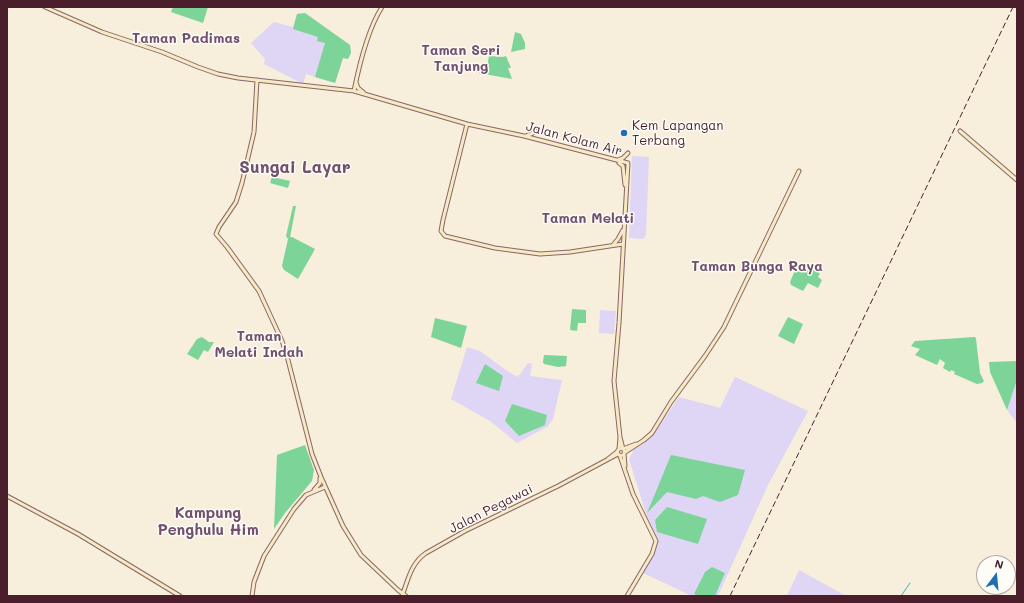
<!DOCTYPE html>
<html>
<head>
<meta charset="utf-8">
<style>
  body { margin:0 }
  #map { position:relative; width:1024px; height:603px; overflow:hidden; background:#f7eedc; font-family:Mali,sans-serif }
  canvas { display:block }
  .frame { position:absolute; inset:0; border:8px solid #4a1f2b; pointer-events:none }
  .north { position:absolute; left:976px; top:555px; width:40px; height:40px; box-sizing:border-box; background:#fdfcf7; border:1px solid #b5a4a5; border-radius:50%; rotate:16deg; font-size:11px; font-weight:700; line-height:16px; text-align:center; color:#4a1f2b }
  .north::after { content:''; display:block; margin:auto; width:14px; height:18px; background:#1f6fb2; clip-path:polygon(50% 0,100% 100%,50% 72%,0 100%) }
</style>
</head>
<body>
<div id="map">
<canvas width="1024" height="603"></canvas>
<div class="frame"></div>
<div class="north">N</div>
</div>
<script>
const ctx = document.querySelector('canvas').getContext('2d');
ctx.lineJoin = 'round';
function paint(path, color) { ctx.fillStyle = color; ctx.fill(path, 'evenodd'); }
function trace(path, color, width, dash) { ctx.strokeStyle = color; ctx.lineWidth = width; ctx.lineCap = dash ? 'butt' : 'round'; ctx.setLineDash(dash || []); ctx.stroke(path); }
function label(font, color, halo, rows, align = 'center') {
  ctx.font = font + ' Mali,sans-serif'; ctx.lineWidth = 3; ctx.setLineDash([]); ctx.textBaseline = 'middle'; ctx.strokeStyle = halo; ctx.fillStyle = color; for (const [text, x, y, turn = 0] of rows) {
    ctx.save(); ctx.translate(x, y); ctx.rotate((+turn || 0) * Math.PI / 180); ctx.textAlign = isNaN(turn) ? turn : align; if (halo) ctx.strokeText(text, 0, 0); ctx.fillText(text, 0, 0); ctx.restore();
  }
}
paint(new Path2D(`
  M305,13L350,45L351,53L348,59L343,58L335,83L306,74L303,84L264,64L265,59L251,43L274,22L293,27L297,14Z
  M632,156L649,157L646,235L643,239L629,238Z
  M600,310L616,311L614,334L599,333Z
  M467,347L480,351L510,373L518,377L528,363L532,364L530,376L562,380L553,419L547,427L517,443L490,421L451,399Z
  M735,377L808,411L768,485L718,596H692L643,573L655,552L658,542L657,537L647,517L629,459L634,449L642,445L653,435L679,397L720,408Z
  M1017,380V423L1007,410Z
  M799,570L846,596H787Z`), '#dfd5f5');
paint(new Path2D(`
  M173,7H208L203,23L171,12Z
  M305,13L350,45L351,53L348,59L343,58L335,83L315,77L325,43L317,41L318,37L293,29L297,14Z
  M515,32L521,34L525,43V49L511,52Z
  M489,56L503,57L506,56L511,68H508L512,79L479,73L480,66L487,67Z
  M272,177L290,181L288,188L270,183Z
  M293,206H296L290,237H292L315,249L298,279L284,270L282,266L288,239L286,236Z
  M800,264L820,273L818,277L822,280L818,288L808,283L803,291L791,285L790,282L797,266Z
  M572,309L586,310V323H578L577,331L570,330Z
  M788,317L803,324L794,344L778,336Z
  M435,318L467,326L461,348L431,337Z
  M202,337L209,342H214L208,352L204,350L198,360L187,354L197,339Z
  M975,337L976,339L980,373L984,381L982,383L977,384L954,374L955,372L951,370L950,372L943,368L945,363L940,359L937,365L915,355L920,349L911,346L915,341Z
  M544,355L567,356L566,366L558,367L544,364L543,362Z
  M1017,361V380L1007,410L990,372L989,362Z
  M485,364L503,376L499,391L476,383Z
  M512,404L547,415L545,425L519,436L505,421Z
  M305,445L314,470L312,481L285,513L274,529L277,455Z
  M671,455L745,470L738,495L720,502L703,496L696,499L667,492L647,513Z
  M667,507L707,519L698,544L657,532L655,520Z
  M712,567L725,573L715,596H699L694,594L705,572Z`), '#7dd499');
trace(new Path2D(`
  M901,596L910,583`), '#46acc6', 1);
const secondary = new Path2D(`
  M45,7L102,32L162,52L198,67L218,74L238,78L354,91L467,124L524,136L628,163L619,323L614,381L620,437L619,449
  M257,80L254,132L242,183L236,202L219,227L216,234L227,247L259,291L282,341L287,356L312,454L321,477L343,526L361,555L398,590L406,596
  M356,82L358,88L364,93
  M354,91C359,66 368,29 382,7
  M467,124L443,220L441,231L445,236L495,248L540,254L570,252L623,244
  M960,131L1017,180
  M526,136L533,133L535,129
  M618,160L623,158L628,153
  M619,163L623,166L625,185
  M613,245L618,239L623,230
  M620,437L623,449
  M617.5 452a3.5 3.5 0 1 1 7 0a3.5 3.5 0 1 1-7 0Z
  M623,449L636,444
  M624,453L644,440L652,433L671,402L705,356L724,327L799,171
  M624,454L625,466
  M620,456L633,494L656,541L652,554L627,596
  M608,459L617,452
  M314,490L320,483V478
  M7,496L78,534L180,596
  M252,596L254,582L264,556L294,509L306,495L325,487
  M402,596C408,580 411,563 426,553L465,531L558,486L618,454`);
trace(secondary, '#876769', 5);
trace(secondary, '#f7e9c3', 3);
trace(new Path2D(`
  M730,596L1013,7`), '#4a1f2b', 1, [6, 3]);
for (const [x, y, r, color] of [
  [624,133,4,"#1f6fb2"]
]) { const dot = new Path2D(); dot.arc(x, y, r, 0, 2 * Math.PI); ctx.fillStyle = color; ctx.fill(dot); trace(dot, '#fdfcf7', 1.5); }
label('13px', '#4a1f2b', '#fdfcf7', [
  ["Kem Lapangan",632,126],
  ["Terbang",632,141]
], 'left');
label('13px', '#4a1f2b', '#fdfcf7', [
  ["Jalan Kolam Air",574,139,15],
  ["Jalan Pegawai",491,509,-27]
]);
label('bold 14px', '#70506c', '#fdfcf7', [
  ["Taman Padimas",186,39],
  ["Taman Seri",461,51],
  ["Tanjung",461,67],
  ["Taman Melati",588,219],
  ["Taman Bunga Raya",757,267],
  ["Taman",259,337],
  ["Melati Indah",259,353]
]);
label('bold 15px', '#70506c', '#fdfcf7', [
  ["Kampung",208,513],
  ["Penghulu Him",208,530]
]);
label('bold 17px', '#70506c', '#fdfcf7', [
  ["Sungai Layar",295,168]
]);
</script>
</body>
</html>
